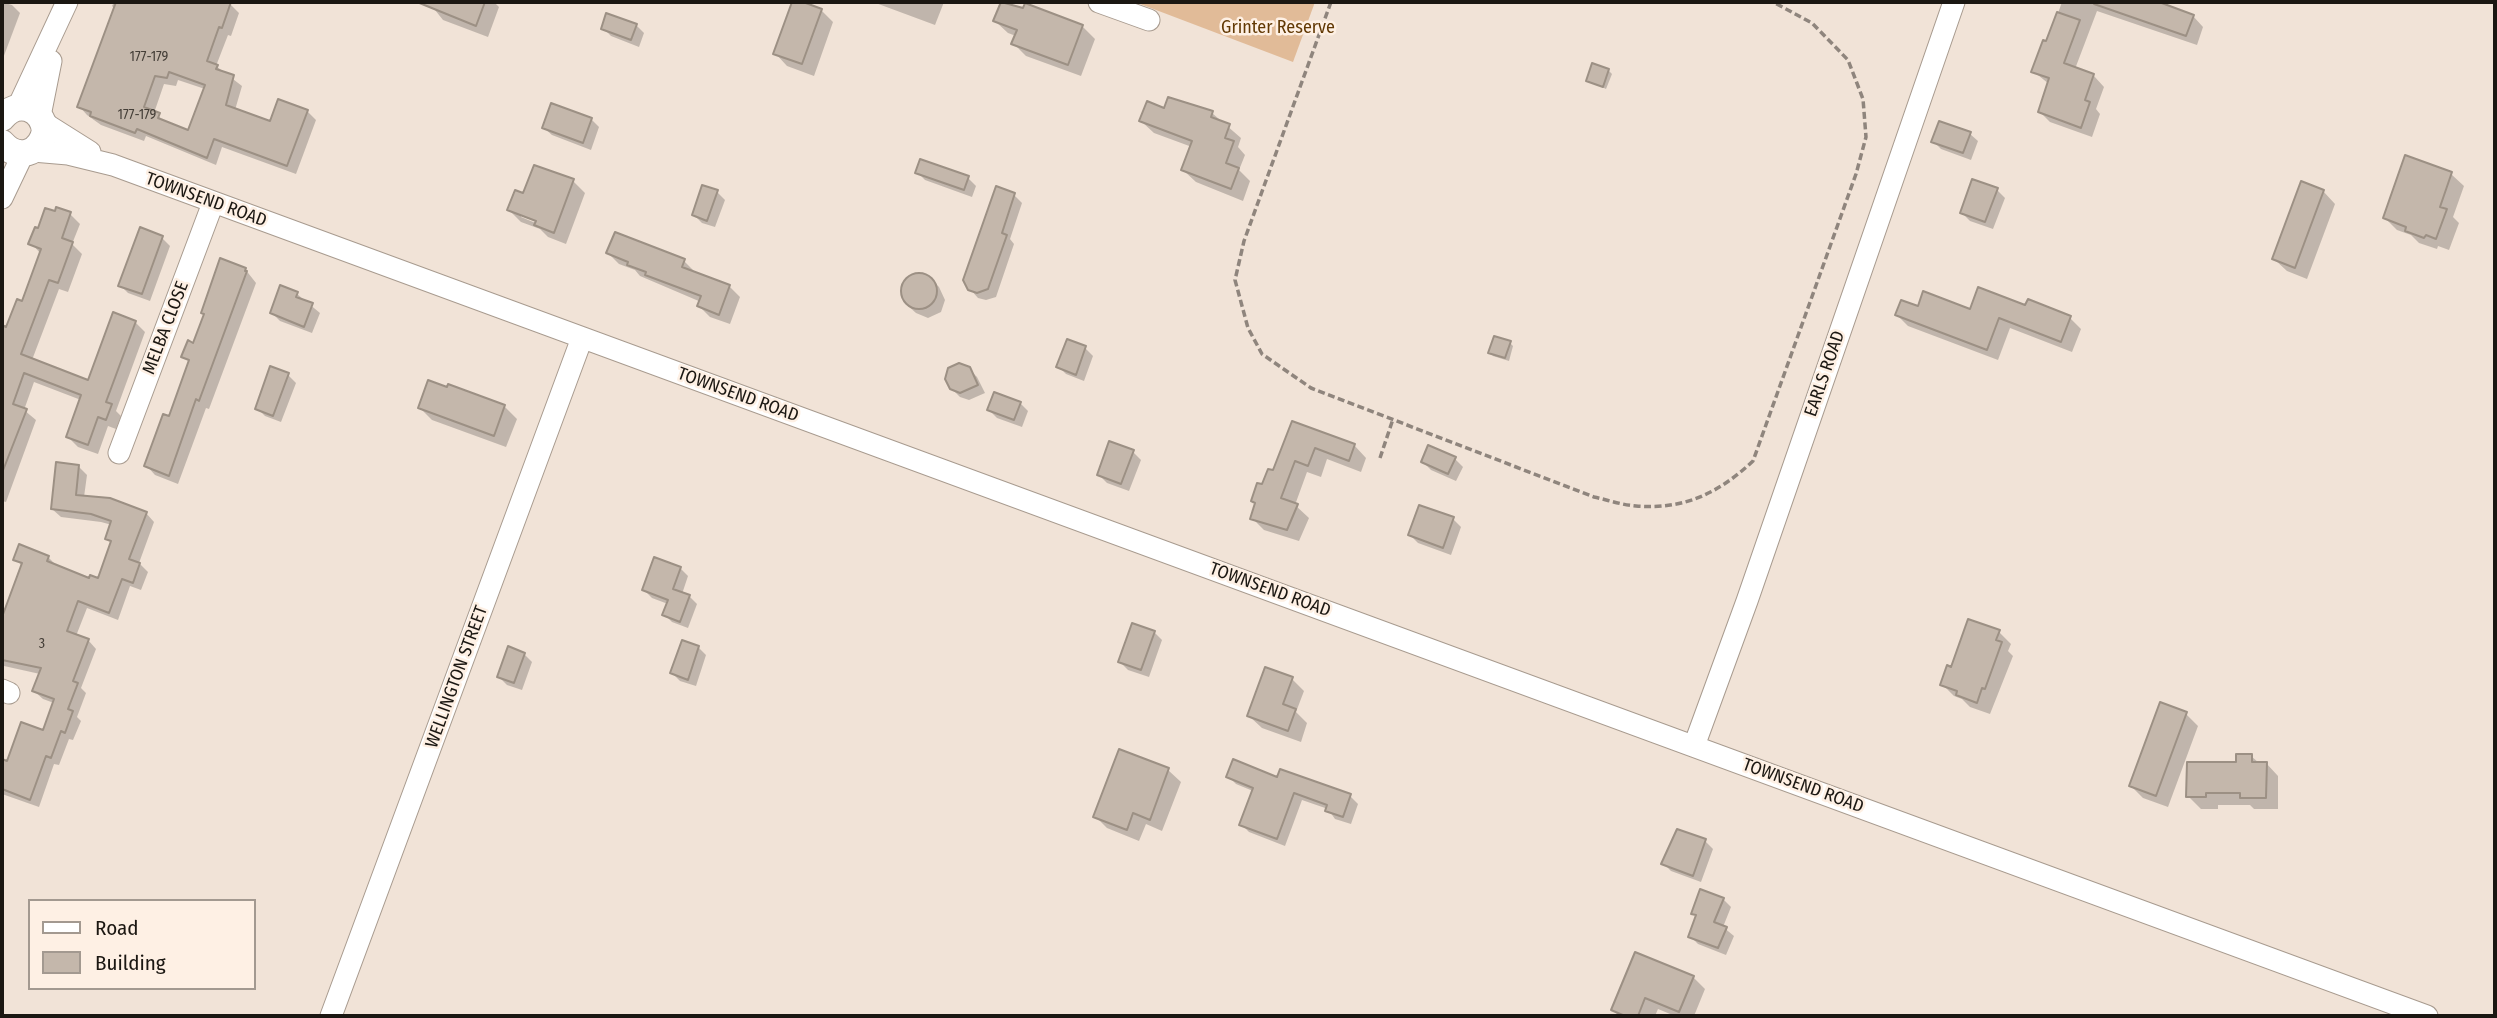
<!DOCTYPE html>
<html>
<head>
<meta charset="utf-8">
<style>
  body { margin:0 }
  #map { position:relative; width:2497px; height:1018px; overflow:hidden; background:#f1e3d7; font-family:"Fira Sans Condensed",sans-serif }
  canvas { display:block }
  .frame { position:absolute; inset:0; border:4px solid #1b1712; pointer-events:none }
  .legend { position:absolute; left:28px; top:899px; width:228px; height:91px; box-sizing:border-box; background:#fef0e4; border:2px solid #a39990; margin:0; padding:9px 12px; list-style:none; font-size:21px; color:#1b1712 }
  .legend li { display:flex; align-items:center; gap:14px; height:35px }
  .legend b { width:35px; border:2px solid #a39990 }
</style>
</head>
<body>
<div id="map">
<canvas width="2497" height="1018"></canvas>
<div class="frame"></div>
<ul class="legend">
<li><b style="height:9px;background:#fff"></b>Road</li>
<li><b style="height:19px;background:#c4b7ab"></b>Building</li>
</ul>
</div>
<script>
const ctx = document.querySelector('canvas').getContext('2d');
ctx.lineJoin = 'round';
function paint(path, color) { ctx.fillStyle = color; ctx.fill(path, 'evenodd'); }
function trace(path, color, width, dash) { ctx.strokeStyle = color; ctx.lineWidth = width; ctx.lineCap = dash ? 'butt' : 'round'; ctx.setLineDash(dash || []); ctx.stroke(path); }
function label(font, color, halo, rows, align = 'center') {
  ctx.font = font + ' "Fira Sans Condensed",sans-serif'; ctx.lineWidth = 5; ctx.setLineDash([]); ctx.textBaseline = 'middle'; ctx.strokeStyle = halo; ctx.fillStyle = color; for (const [text, x, y, turn = 0] of rows) {
    ctx.save(); ctx.translate(x, y); ctx.rotate((+turn || 0) * Math.PI / 180); ctx.textAlign = isNaN(turn) ? turn : align; if (halo) ctx.strokeText(text, 0, 0); ctx.fillText(text, 0, 0); ctx.restore();
  }
}
paint(new Path2D(`
  M1135,2H1315L1293,62Z`), '#e1bb98');
paint(new Path2D(`
  M2,2L12,5L20,13L2,61Z
  M114,2H162L166,10L169,2H225L230,4L239,13L231,36L228,35L216,66L242,86L235,110L271,123L307,111L316,120L296,174L222,147L216,165L146,136L144,141L101,125L87,115L79,106L115,9L112,6ZM178,80L205,89L189,132L168,124L154,113L164,84L176,86Z
  M423,2H494L499,7L488,37L443,20L431,5Z
  M794,2L821,10L833,22L814,76L787,66L775,53Z
  M873,2H944L935,25Z
  M1002,2L1082,26L1095,39L1081,76L1026,56L1014,44L1016,36L1008,33L995,21Z
  M2062,2H2136L2153,7L2155,2L2193,16L2203,27L2197,45L2097,11L2075,69L2094,76L2104,87L2096,109L2100,114L2092,137L2050,122L2040,112L2049,84L2033,71L2047,44Z
  M636,25L644,33L639,47L611,36L603,28Z
  M1608,70L1612,74L1606,89L1588,80Z
  M1165,110L1212,113L1241,138L1238,147L1245,155L1239,170L1250,181L1243,201L1196,182L1183,170L1192,147L1154,133L1141,121Z
  M591,119L599,127L591,150L552,135L544,128Z
  M1970,134L1978,141L1971,160L1941,149L1933,141Z
  M2406,158L2451,174L2464,186L2453,217L2459,223L2449,250L2438,246L2437,249L2419,243L2411,235L2397,230L2385,218Z
  M917,172L968,178L976,186L972,197L925,180Z
  M573,181L585,193L566,244L548,237L540,229L521,222L509,210L524,195ZM521,214L544,222L543,226L521,217Z
  M997,188L1014,195L1022,203L1010,239L1014,244L996,297L986,300L978,298L970,289Z
  M1997,190L2005,198L1993,229L1970,221L1962,213Z
  M2323,191L2335,204L2307,279L2287,271L2274,259Z
  M717,192L725,200L715,227L702,223L694,215Z
  M70,214L80,224L72,244L82,254L68,292L59,289L32,360L89,382L135,322L145,332L116,411L121,416L116,429L108,426L98,454L78,447L68,437L81,400L34,382L24,410L36,420L6,502L2,501V327L7,329L23,303L41,254L31,243Z
  M162,238L170,246L150,301L128,293L120,285Z
  M608,253L684,261L695,272L694,274L729,286L740,297L730,324L710,317L699,306L701,302L640,276L635,270L619,264Z
  M245,269L256,283L209,409L206,408L178,484L155,475L146,465L170,418L190,363L183,356L194,345Z
  M917,274L931,279L939,287L945,300L941,312L928,318L916,313L907,305L901,292L905,280Z
  M297,294L320,313L312,333L280,321L272,313Z
  M2026,307L2070,318L2081,329L2072,352L2010,328L1998,360L1908,326L1897,315L1919,308L1971,311Z
  M1068,341L1085,348L1093,356L1084,381L1066,374L1058,366Z
  M1510,343L1513,346L1509,361L1493,356L1490,352Z
  M969,369L977,377L985,393L969,400L960,397L951,388Z
  M288,375L296,383L281,422L265,416L257,408Z
  M1020,403L1028,411L1022,427L997,418L989,410Z
  M504,406L517,419L506,447L432,420L420,408Z
  M1293,423L1354,445L1366,458L1361,472L1327,459L1321,477L1307,472L1295,505L1309,518L1299,541L1264,530L1252,518L1263,486L1274,473Z
  M1133,452L1141,460L1129,491L1107,483L1099,475Z
  M1455,459L1463,467L1456,481L1431,470L1423,462Z
  M79,467L87,475L84,497L146,513L154,522L139,563L148,572L141,590L130,586L118,620L87,608L76,636L88,640L96,649L81,688L86,693L77,717L81,721L73,740L69,739L59,765L54,764L39,807L2,794V761L8,763L44,732L54,703L43,699L34,691L40,674L4,666L2,664V613L5,614L22,566L16,559L48,557L57,566L91,580H99L112,544L107,539L112,525L101,522L61,517L52,509Z
  M1453,519L1461,527L1451,555L1418,543L1410,535Z
  M680,568L688,576L682,594L689,596L697,604L688,628L672,622L664,614L668,604L652,598L644,590Z
  M1154,632L1162,640L1149,677L1128,670L1120,662Z
  M1999,632L2011,644L2008,651L2013,656L1990,714L1970,707L1962,699L1954,696L1942,684L1952,669Z
  M683,642L699,648L706,655L696,686L680,681L672,673Z
  M524,654L532,662L522,690L507,685L499,677Z
  M1292,679L1304,691L1296,712L1307,723L1301,742L1262,728L1249,716Z
  M2186,714L2198,726L2168,807L2143,798L2131,786Z
  M2251,756L2259,763H2266L2278,776V809H2254L2250,805H2218V809H2201L2188,796Z
  M1168,770L1181,782L1162,831L1146,824L1139,841L1107,828L1095,816Z
  M1228,776L1278,779L1350,796L1358,804L1351,824L1335,819L1328,809L1302,800L1285,846L1249,832L1241,824L1253,791L1236,784Z
  M1678,831L1705,841L1713,849L1701,882L1671,871L1664,864Z
  M1723,899L1731,907L1723,927L1734,936L1726,955L1698,944L1690,936L1697,917L1693,913Z
  M1693,977L1705,989L1694,1016H1675L1658,1009L1655,1016H1619L1613,1010Z`), '#0003');
const building = new Path2D(`
  M116,2H231L222,28L219,27L207,61L218,65L216,69L234,75L226,105L270,121L278,99L308,110L287,166L214,139L207,158L137,129L135,133L90,116L91,112L77,107ZM169,72L205,85L188,130L158,118L160,113L144,107L155,76L167,78Z
  M417,2H485L476,26Z
  M792,2H803L822,9L802,64L773,54Z
  M1001,2L1023,8L1025,3L1083,25L1068,65L1011,44L1017,30L993,21Z
  M2094,2H2159L2194,15L2186,36L2094,4Z
  M2057,12L2080,20L2064,63L2094,74L2085,100L2090,102L2081,128L2038,112L2049,78L2031,72L2043,40L2046,41Z
  M606,13L637,24L631,40L601,29Z
  M1592,63L1609,69L1603,87L1586,81Z
  M1168,97L1213,111L1211,117L1230,124L1225,138L1234,141L1226,163L1239,168L1231,189L1181,170L1192,141L1139,121L1147,101L1164,108Z
  M551,103L592,118L583,143L542,128Z
  M1939,121L1971,132L1963,153L1931,142Z
  M2405,155L2452,172L2440,207L2447,209L2436,239L2426,235L2424,238L2405,231L2406,227L2383,218Z
  M920,159L969,176L964,190L915,173Z
  M534,165L574,179L554,233L534,225L536,221L507,210L515,190L523,193Z
  M1972,179L1998,188L1985,222L1960,213Z
  M2301,181L2324,190L2295,268L2272,259Z
  M702,185L718,190L707,221L692,215Z
  M996,186L1015,193L1002,233L1007,235L988,289L977,293L968,290L963,280Z
  M56,207L71,212L62,238L73,242L58,283L49,280L21,354L88,380L113,312L136,321L106,402L112,404L106,420L98,417L88,445L66,437L81,395L24,373L13,404L27,409L2,473V325L6,327L17,299L22,301L41,249L28,244L35,227L38,228L45,208L55,211Z
  M140,227L163,236L142,294L118,286Z
  M615,232L685,259L682,267L730,285L719,315L697,306L701,296L645,275L646,272L627,265L628,262L606,253Z
  M220,258L246,268L245,271H247L199,401L196,399L169,476L144,466L163,414L169,416L189,360L181,357L188,340L193,343L204,314L201,313Z
  M901 291a18 18 0 1 1 36 0a18 18 0 1 1-36 0Z
  M280,285L298,292L296,297L313,303L304,327L270,313Z
  M1978,287L2025,305L2028,299L2071,316L2061,342L1999,318L1987,350L1895,315L1901,300L1918,306L1923,291L1970,309Z
  M1494,336L1511,341L1505,358L1488,353Z
  M1067,339L1086,346L1076,375L1056,367Z
  M959,363L970,367L978,385L960,393L950,389L945,379L948,368Z
  M270,366L289,373L273,416L255,409Z
  M428,380L447,387L448,384L505,405L494,436L418,408Z
  M994,392L1021,402L1014,420L987,410Z
  M1292,421L1355,444L1349,461L1315,448L1308,466L1295,461L1281,498L1298,504L1287,530L1250,519L1255,503L1251,501L1257,483L1262,484L1268,469L1273,470Z
  M1109,441L1134,450L1121,484L1097,475Z
  M1428,445L1456,457L1448,474L1421,462Z
  M56,462L79,465L76,495L110,498L147,512L129,559L140,563L133,583L122,579L109,613L78,601L67,631L89,639L73,681L78,683L68,709L73,711L65,733L61,731L51,758L46,756L30,800L2,789V759L7,761L21,722L43,730L54,699L32,691L41,668L2,660V617L22,563L13,560L19,544L49,556L47,561L89,578L90,575L98,578L111,541L105,539L111,521L91,514L51,509Z
  M1419,505L1454,517L1443,548L1408,535Z
  M654,557L681,567L673,589L690,595L680,622L662,615L668,600L642,590Z
  M1968,619L2000,630L1996,640L2002,642L1985,689L1982,688L1977,703L1956,695L1957,691L1940,685L1947,665L1951,667Z
  M1132,623L1155,631L1141,670L1118,662Z
  M682,640L699,646L688,680L670,673Z
  M508,646L525,653L514,683L497,677Z
  M1265,667L1293,677L1283,704L1296,709L1288,731L1247,716Z
  M2160,702L2187,712L2156,796L2129,786Z
  M1119,749L1169,768L1150,820L1133,813L1127,830L1093,817Z
  M2236,754H2252V762H2267L2266,798H2240V793H2206V797H2186L2187,762H2236Z
  M1233,759L1277,777L1280,769L1351,794L1343,817L1325,811L1327,805L1294,793L1277,839L1239,825L1253,788L1226,777Z
  M1677,829L1706,839L1693,876L1661,864Z
  M1700,889L1724,898L1714,922L1727,927L1718,948L1688,937L1696,915L1691,914Z
  M1635,952L1694,976L1679,1012L1645,998L1638,1016H1625L1611,1010Z`);
paint(building, '#c4b7ab');
trace(building, '#9c9084', 2);
const minor = new Path2D(`
  M1099,2L1149,20
  M18,107L67,2
  M40,116L51,61
  M44,123L90,152
  M33,151L68,154L113,165L2427,1016
  M2,198L23,154
  M119,453L213,203
  M2,690L9,693
  M1694,746L1747,601L1954,2
  M331,1016L582,338`);
const major = new Path2D(`
  M2,118C17,99 42,107 45,131C40,154 18,161 2,143`);
trace(minor, '#a89b8f', 23);
trace(major, '#a89b8f', 28);
trace(new Path2D(`
  M1331,2L1244,241L1235,280L1248,328L1262,354L1311,388L1594,497C1608,500 1622,505 1636,506C1684,510 1719,493 1753,461L1856,174L1866,137L1863,99L1848,60L1812,23L1773,2
  M1380,458L1393,419`), '#8f857d', 3.5, [7, 3.5]);
trace(minor, '#fff', 21);
trace(major, '#fff', 26);
label('14px', '#453f38', null, [
  ["177-179",149,57],
  ["177-179",137,115],
  ["3",42,644]
]);
label('18px', '#623904', '#fef0e4', [
  ["Grinter Reserve",1278,28]
]);
label('18px', '#1b1712', '#fef0e4', [
  ["TOWNSEND ROAD",206,200,20],
  ["MELBA CLOSE",166,328,-69],
  ["EARLS ROAD",1825,374,-71],
  ["TOWNSEND ROAD",738,395,20],
  ["TOWNSEND ROAD",1270,590,20],
  ["WELLINGTON STREET",457,677,-70],
  ["TOWNSEND ROAD",1803,786,20]
]);
</script>
</body>
</html>
